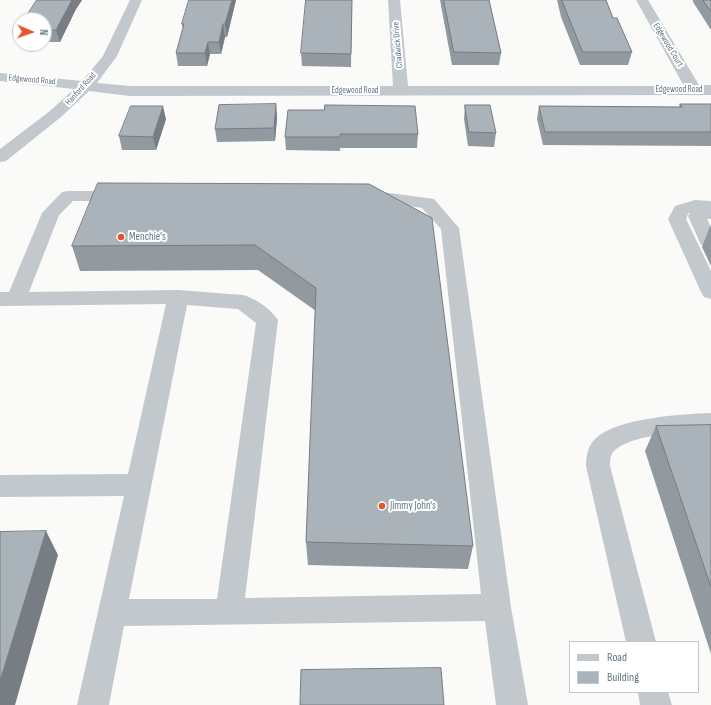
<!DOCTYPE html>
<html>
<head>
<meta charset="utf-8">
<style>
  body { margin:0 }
  #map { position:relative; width:711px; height:705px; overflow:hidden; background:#fafaf8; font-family:"Sofia Sans Condensed",sans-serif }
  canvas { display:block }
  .legend { position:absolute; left:569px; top:641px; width:130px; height:52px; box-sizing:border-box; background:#fff; border:1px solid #c1c8cd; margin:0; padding:5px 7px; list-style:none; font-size:12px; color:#657683 }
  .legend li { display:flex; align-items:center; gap:8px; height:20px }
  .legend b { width:20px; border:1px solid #c1c8cd }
  .north { position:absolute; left:12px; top:12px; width:40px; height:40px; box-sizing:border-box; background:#fff; border:1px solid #c1c8cd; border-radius:50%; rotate:92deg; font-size:11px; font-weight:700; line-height:16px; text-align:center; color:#657683 }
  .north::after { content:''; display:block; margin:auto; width:14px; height:18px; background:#e4572e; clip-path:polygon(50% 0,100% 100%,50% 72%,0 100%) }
</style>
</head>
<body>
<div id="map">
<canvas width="711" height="705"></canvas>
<ul class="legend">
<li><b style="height:5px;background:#c3c8cc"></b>Road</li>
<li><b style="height:11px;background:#aab3b9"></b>Building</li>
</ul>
<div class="north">N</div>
</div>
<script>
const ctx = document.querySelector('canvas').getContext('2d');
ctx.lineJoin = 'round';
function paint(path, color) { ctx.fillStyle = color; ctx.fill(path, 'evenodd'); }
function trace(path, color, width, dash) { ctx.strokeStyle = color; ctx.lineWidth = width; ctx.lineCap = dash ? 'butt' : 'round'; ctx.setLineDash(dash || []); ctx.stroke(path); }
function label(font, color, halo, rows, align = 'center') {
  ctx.font = font + ' "Sofia Sans Condensed",sans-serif'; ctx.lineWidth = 4; ctx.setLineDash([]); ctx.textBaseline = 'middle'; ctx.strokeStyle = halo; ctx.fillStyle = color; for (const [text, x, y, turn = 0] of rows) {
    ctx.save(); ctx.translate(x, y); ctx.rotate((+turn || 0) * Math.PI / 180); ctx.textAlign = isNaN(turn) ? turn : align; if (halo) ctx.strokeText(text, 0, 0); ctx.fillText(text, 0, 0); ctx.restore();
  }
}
paint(new Path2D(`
  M130,0H142L117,56L97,83L130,86H393L388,0H400L408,86H684L636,0H648L699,85H711V95L130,96L89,91L61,117L6,161L0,162V149L50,111L74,89L0,81V73L82,81L103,56Z
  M367,190L434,199L459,228L511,607L528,705H496L485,621L124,626L109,705H77L124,496L0,497V475L128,474L166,304L0,306V292H9L42,213L62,192L68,191H122L128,192L131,196L128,200L122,201H73L59,215L29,292L178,290L243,295C255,298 271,309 278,320L245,598L481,594L441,229L422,208L361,199L358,195L361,191ZM187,305L238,309L256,323L217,599H129Z
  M695,200L711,201V219H707L711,227V246L701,245L688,216L691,212L688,214L686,219L711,271V299L704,297L701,292L668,219L675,206Z
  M711,413V431C685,433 633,433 614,451C610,455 610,461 610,466L656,642H626L586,466C586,456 588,445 596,438C618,418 682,414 711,413Z
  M638,692H668L672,705H640Z`), '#c3c8cc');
paint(new Path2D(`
  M37,0H82L76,9L60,42H44V20Z
  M236,0L227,37H225L221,54H210L207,66H178L176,53L183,30L182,24Z
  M352,0L351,67L302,66L301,53Z
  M440,0H489L501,53L499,65H452Z
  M557,0H606L613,18L632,52L628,65H580L561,17Z
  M693,0H711V30L693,2Z
  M20,26V39L17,30Z
  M276,104L277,118L275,141L217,142L215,129Z
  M680,104H711V146L543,145L537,119L539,106L679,107Z
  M465,105L496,133L494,147L468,146L464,119Z
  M324,110L418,134L417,148H340V151L286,150L285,137Z
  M166,119L156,150H122L119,136Z
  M369,184L473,546L468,569L308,565L306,542L316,311L258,270L80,271L72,246Z
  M710,226L711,227V266L702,247Z
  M711,425V654L645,451L656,426Z`), '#929a9f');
paint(new Path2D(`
  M72,0H82L76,9L60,42L56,30Z
  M232,0H236L227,37L225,24Z
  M223,24L225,37L221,54L219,42Z
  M208,42L210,54L207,66L205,53Z
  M276,104L277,118L275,141L274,128Z
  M163,106L166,119L156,150L153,137Z
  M46,531L58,555L15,705H0V681Z`), '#777d82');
const building = new Path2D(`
  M37,0H72L56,30H44V20H24Z
  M189,0H232L225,24H223L219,42H208L205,53H176L184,24H182Z
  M306,0H352L351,54L301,53Z
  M444,0H489L501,53L454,52Z
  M562,0H606L613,18H617L632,52H583Z
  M703,0H711V11Z
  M20,26V30H17Z
  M276,104L274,128L215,129L219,105Z
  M680,104H711V132H545L539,106L682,107Z
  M325,105L415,106L418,134H340V137H285L288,110H324Z
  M465,105H490L496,133L469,132Z
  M131,106H163L153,137L119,136Z
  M98,183L369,184L432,218L473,546L306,542L316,288L255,245L72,246Z
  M711,425V587L656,426Z
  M46,531L0,681V532Z
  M441,668L444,705H300L301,670Z`);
paint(building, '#aab3b9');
trace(building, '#777d82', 1);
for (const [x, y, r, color] of [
  [121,237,4,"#e4572e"],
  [382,506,4,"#e4572e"]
]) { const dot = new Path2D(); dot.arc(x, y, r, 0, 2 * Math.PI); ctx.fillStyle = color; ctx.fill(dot); trace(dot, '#fff', 1.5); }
label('9px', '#657683', '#fff', [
  ["Chadwick Drive",398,45,-95],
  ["Edgewood Court",668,45,59],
  ["Edgewood Road",32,80,5],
  ["Hanford Road",81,89,-48],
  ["Edgewood Road",679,90],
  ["Edgewood Road",355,91]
]);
label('11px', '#657683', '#fff', [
  ["Menchie's",129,237],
  ["Jimmy John's",390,506]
], 'left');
</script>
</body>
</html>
